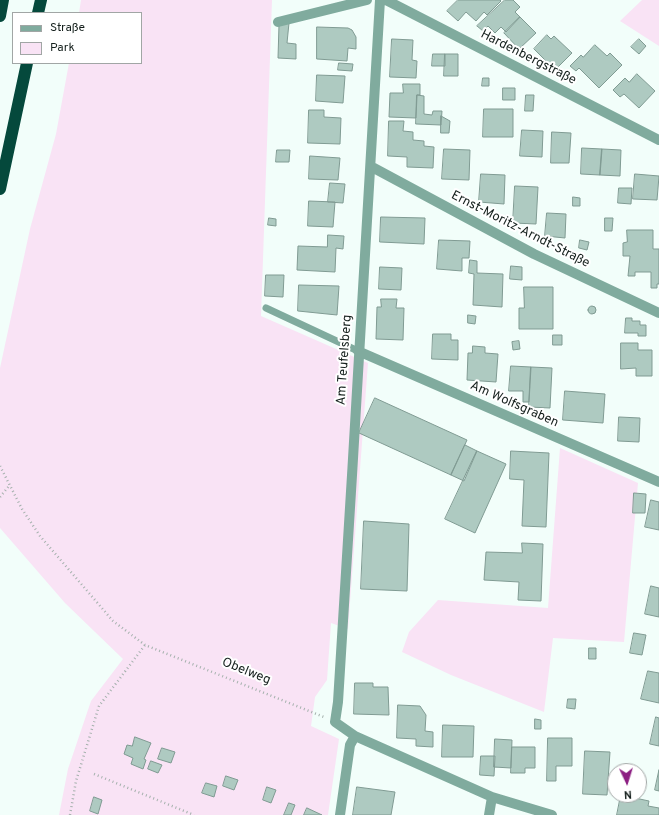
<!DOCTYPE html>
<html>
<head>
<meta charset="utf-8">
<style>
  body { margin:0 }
  #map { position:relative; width:659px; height:815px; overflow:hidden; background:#f2fefa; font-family:Overpass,sans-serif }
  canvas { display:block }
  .legend { position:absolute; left:12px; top:12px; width:130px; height:52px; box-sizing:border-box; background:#fff; border:1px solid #a1a6a5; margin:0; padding:5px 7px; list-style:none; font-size:12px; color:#15201d }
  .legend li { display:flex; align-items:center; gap:8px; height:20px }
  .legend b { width:20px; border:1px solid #a1a6a5 }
  .north { position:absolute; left:607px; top:763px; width:40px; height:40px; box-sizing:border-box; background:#fff; border:1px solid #a1a6a5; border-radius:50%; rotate:176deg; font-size:11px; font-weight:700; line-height:16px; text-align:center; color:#15201d }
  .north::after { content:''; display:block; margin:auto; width:14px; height:18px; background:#8c1e82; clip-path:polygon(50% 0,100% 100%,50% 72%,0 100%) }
</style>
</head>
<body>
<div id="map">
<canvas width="659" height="815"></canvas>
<ul class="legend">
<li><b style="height:5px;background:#80ab9e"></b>Straße</li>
<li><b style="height:11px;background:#f9e3f5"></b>Park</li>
</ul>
<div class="north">N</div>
</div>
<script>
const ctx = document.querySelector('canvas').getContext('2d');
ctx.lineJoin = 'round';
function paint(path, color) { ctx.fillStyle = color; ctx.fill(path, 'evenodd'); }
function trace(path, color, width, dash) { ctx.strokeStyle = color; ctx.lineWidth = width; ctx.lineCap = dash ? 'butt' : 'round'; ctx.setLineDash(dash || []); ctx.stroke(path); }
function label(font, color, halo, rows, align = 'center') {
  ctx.font = font + ' Overpass,sans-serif'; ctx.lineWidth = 4; ctx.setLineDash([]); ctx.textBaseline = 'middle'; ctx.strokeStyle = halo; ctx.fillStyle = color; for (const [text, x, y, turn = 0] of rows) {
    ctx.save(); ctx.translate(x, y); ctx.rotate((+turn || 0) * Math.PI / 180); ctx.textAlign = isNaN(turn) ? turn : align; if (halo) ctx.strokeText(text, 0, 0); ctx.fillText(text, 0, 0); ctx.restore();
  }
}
paint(new Path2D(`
  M81,0H272L261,316L368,363L348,629L331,623L327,680L315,697L311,726L339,739L328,815H59L68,769L91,701L123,659L65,603L0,528V368L30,229L56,134L69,63H141V13H79Z
  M642,0H659V46L620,21Z
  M560,448L638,483L624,642L553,638L544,712L451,675L402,652L409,632L438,600L548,608Z`), '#f9e3f5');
const building = new Path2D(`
  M458,0H500L501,1L487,15L484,12L476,21L466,12L458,21L447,11Z
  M505,0H513L520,7L515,12L520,17L506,32L501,27L495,33L488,26L483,31L477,26Z
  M520,17L536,33L519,49L504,33Z
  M289,23L287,43L296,44V59L278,58L279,25Z
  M317,27L348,28L352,30L356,37V49L348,48L347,61L317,59Z
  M547,35L551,39L554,36L572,53L555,70L534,49Z
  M392,39L413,40L412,60L417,61L416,78L390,77Z
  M639,39L646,46L639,54L631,47Z
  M595,45L607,56L610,53L622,65L599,88L579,68L576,71L570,66L581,55L583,57Z
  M433,54H445V66H432Z
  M445,54H458V76H444Z
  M339,63L353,64L352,71L338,70Z
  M637,74L655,91L639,108L624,94L620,97L613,90L625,78L629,82Z
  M317,75L345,76L343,103L316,101Z
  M483,78H489V86H482Z
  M403,84H420V95H417L416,118L389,117L390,93H403Z
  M503,88H515V100H503Z
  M417,95L424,96V114L432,115L433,111H442L441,125L416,124Z
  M526,95H534L533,111H525Z
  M484,109H513V137H483Z
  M309,110H324V117L341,118L340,144L308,143Z
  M441,116L450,121L449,133H441Z
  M389,121H404L403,131L413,132V140L424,141V146L434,147L433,168L407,167V157L388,156Z
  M522,130L543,131L542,157L520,156Z
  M552,132L571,133L569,163H551Z
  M582,148L602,149L600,175L581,174Z
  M444,149L470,150L469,180L442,179Z
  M602,149L621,150L620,176L600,175Z
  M277,150H290L289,162H276Z
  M310,156L340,158L338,180L309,179Z
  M481,174L505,175L504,204L479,202Z
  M635,174L659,176L657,200L633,199Z
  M330,183L345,184L343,203L328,202Z
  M515,186L538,187L536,224L513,223Z
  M619,188H632L631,204L618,203Z
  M573,197L580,198V206H573Z
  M309,201L335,202L333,227L308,226Z
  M547,213L566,214L565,238L545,236Z
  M381,217L425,218L424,244L380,242Z
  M269,218L276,219V226L268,225Z
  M605,218H613L612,231H605Z
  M627,230H653V249H659V284H657V288H651V272H635V276H628L630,256H623V243L627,242Z
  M328,235L344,236L343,249L336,248L335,272L297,270L298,246L327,247Z
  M439,240L470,241L469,258H462V271L437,269Z
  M580,240L589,242L587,250L579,248Z
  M470,260L477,261V273L503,274L502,307L473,305L474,274L469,273Z
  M511,266L522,267V280L510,279Z
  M380,267L402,268L401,290L379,289Z
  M266,275H284L283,297L265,296Z
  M299,285L339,286L337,315L298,311Z
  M524,287H553V329H519V308H524Z
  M381,299H397L396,308H404L403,340L376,339L377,307H381Z
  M588 310a4 4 0 1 1 8 0a4 4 0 1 1-8 0Z
  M468,315L476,316L475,324L468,323Z
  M626,318H632V321H640V325H646V336H638V333H625Z
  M433,334H451V340H458V360L432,359Z
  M553,335H562V345H553Z
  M519,341L520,349L513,350L512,342Z
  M621,343H638V350H652V376H636V368L621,369Z
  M473,346L485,347V353L498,354L496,382L467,380L468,353H472Z
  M511,366L531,367L529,402H523V391H509Z
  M531,367L552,368L550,408L529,407Z
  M565,391L605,394L603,423L563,420Z
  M375,398L467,440L451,475L359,433Z
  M619,417L640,418L639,442L618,441Z
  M465,445L477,451L464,481L451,475Z
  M477,451L506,464L475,533L445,519Z
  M511,451L549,453L546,527L522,526L524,480L510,479Z
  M634,493L646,494L645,513H633Z
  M651,500L659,502V530L645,527Z
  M364,521L409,524L407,591L361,589Z
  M522,543L543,544L541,601L518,600L519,582L484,580L486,552L522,553Z
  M651,586L659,588V617L645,614Z
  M634,633L646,635L642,655L630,653Z
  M589,648H596V659H589Z
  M648,671L659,673V703L641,699Z
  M355,683H373V687H388L389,715L354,714Z
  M568,699H576L575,709L567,708Z
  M398,705L420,706L426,715L425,731L433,732V747L416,746V739L397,738Z
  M656,717L659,718V746L650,744Z
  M535,719L541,720V729H535Z
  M443,725L474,726L473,757H442Z
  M135,737L151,743L144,759L146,760L143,769L131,764L133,758L124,754L127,745L132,746Z
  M548,738H572V766H556V781H547Z
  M495,739L512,740L511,768L494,767Z
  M512,747H535V768H525V773H511Z
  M162,748L175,752L171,763L158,759Z
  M585,751L610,752L607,795L583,794Z
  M481,756H495L494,776L480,775Z
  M151,761L162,765L158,773L148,769Z
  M659,770V791L655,790Z
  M226,776L238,780L234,790L223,786Z
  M206,783L217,786L214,797L202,793Z
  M267,787L276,790L271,803L263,800Z
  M357,787L395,792L391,815H353Z
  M621,795L649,801L648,806L659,808V815H617Z
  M94,797L102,800L98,814L90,811Z
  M289,803L295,805L291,815H284Z
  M307,808L322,815H304Z`);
paint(building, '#aecac1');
trace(building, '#809b93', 1);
trace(new Path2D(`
  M0,466L22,509L40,536L113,621L145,645L324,717
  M0,497L9,486
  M94,774L194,815
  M70,815L76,781L99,706L145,645`), '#a5b1ad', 2.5, [1, 3]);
trace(new Path2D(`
  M266,308L358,351`), '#80ab9e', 7);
trace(new Path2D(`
  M380,0C368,234 352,468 338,702L335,722L355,736L492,797L552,815
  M386,0L659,140
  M278,22L367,0
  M372,167L534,254L659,313
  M358,351L659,482
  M340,815L350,745L355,736
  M489,815L492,797`), '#80ab9e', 10);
trace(new Path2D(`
  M38,13L41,0
  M0,16L3,0
  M0,189L27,63`), '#05493c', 12);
label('13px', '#15201d', '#fff', [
  ["Hardenbergstraße",528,58,27],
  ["Ernst-Moritz-Arndt-Straße",520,230,27],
  ["Am Teufelsberg",345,360,-86],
  ["Am Wolfsgraben",514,405,24],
  ["Obelweg",246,672,22]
]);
</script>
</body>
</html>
